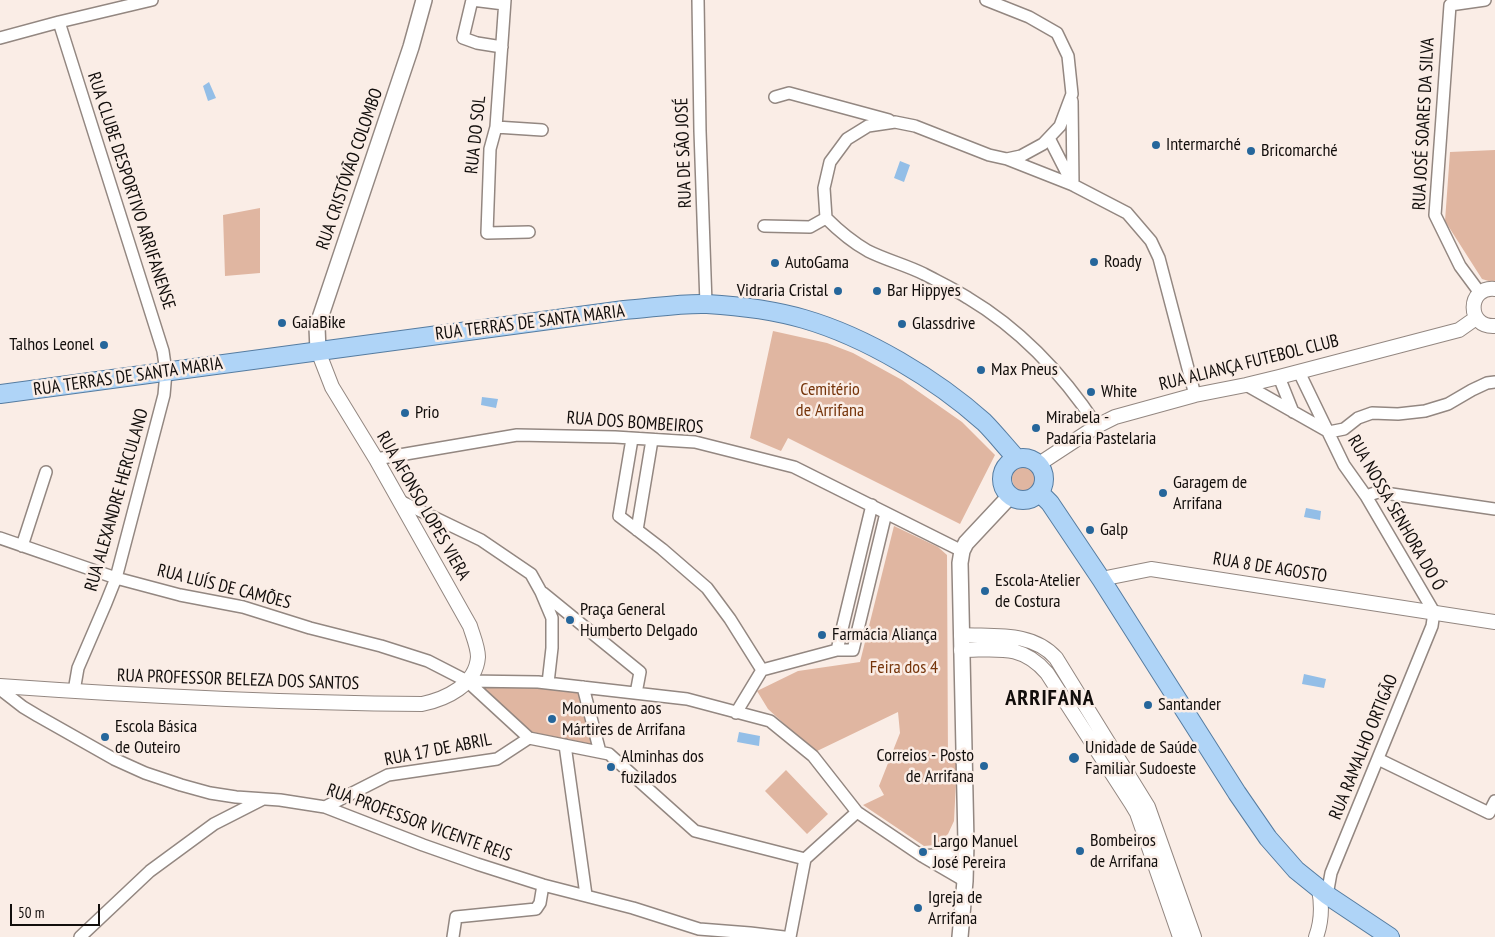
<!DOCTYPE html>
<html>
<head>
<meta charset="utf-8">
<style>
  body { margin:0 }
  #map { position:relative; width:1495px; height:937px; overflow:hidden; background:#faede6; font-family:"PT Sans Narrow",sans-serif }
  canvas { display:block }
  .scale { position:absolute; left:10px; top:904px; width:90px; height:22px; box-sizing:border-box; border:2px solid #120e0c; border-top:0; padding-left:6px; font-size:15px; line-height:18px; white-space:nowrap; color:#120e0c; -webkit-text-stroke:4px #faede6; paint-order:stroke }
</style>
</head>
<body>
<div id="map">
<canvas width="1495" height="937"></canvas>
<div class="scale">50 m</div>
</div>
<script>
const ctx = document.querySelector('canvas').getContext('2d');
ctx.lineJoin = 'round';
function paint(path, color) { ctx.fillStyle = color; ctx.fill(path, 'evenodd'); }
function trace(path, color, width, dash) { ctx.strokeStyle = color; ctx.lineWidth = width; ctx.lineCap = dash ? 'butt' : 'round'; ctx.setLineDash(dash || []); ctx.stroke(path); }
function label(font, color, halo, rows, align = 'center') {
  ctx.font = font + ' "PT Sans Narrow",sans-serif'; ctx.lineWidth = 5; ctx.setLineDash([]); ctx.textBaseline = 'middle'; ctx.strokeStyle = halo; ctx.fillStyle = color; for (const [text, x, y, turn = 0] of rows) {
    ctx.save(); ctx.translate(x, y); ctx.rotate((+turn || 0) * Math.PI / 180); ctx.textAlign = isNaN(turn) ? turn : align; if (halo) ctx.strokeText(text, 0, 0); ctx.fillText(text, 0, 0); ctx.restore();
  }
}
paint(new Path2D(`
  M1495,150V283L1482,279L1445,221L1450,152Z
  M260,208V273L225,276L223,215Z
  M773,331L827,343L853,353L902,380L962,422L995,455L960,524L788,438L781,451L750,438Z
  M1012 478a14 14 0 1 1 28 0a14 14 0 1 1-28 0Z
  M894,526L938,547L947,555L948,763L957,762L954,821L948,834L935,845L924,846L863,805L884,795L879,786L900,733L898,712L815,752L768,709L757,691L798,671L860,662Z
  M532,684L581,691L596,748L529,734L477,687Z
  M786,770L828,814L807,834L765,791Z`), '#e0b6a1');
paint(new Path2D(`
  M209,82L216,98L208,101L203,86Z
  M900,161L910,165L904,182L894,178Z
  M482,397L498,399L496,408L481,405Z
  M1306,508L1321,511L1320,520L1304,517Z
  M1304,674L1326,679L1324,688L1302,684Z
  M739,732L760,736L759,746L737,742Z`), '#93bee7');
const minor = new Path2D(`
  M505,0L496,127L490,149L487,233L529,232
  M698,0L700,131L706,304
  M986,0L1029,17L1057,33L1068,56L1072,94L1060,126L1043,144L1021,156L1007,159L989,155L915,126L895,122L868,126L847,139L830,162L824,188L826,218C839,231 852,242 868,251C886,260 906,265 924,274C939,282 954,289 968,298C1020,329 1064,376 1097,426
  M1450,5L1435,215L1460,266L1480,293
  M1450,5L1485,0
  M59,22L163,351L166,372L164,395L116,578L106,603L78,668L74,691
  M0,38L59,22L152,0
  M502,47L477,43L463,38L472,0L504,4
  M775,97L789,93L889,120
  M1072,101L1073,185
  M496,127L542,130
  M1049,138L1072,183
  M1007,159L1073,185L1127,213L1151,241L1159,258L1195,395
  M764,226L810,227L826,218
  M1299,372L1344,465L1366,496L1434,612L1432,626L1331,873L1327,895
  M1279,377L1293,412
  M1246,385L1329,432
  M1329,432L1344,429L1358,418L1372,413L1398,414L1425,411L1448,404L1472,390L1487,383L1495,382
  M632,439L619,516L662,549L707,588L730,619L762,670
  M376,459L517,435L615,437L695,442L794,467L962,551
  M1366,496L1378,492L1495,509
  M400,501L481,540L531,574L541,592L552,618V648L548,683
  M637,530L652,440
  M0,538L116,578L180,595L243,607L310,628L381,646L428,661L467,681L529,738L609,754L695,831L805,859
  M22,546L46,472
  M543,593L640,672L637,688
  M837,650L872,505
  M467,681L538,682L687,699L770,721L813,756L857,812L922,856L965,881
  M583,687L600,752
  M0,689L23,707L38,716L114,759L145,773L181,785L210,793L236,797L280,800L325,807L423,845L477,864L543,885L633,908L699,929L750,933L784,937
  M736,713L762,670L837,650H853L886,513
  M565,745L586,895
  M1378,759L1489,813L1495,801
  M325,807L388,775L497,759L529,738
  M922,856L946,854L966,843
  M805,859L857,812
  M80,937L150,871L214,824L263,799
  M453,937L456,917L536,909L540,903L543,885
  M790,937L805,859`);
const tertiary = new Path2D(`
  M1495,289C1467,286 1466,328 1495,326
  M1039,464L1097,426L1115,417L1195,395L1246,385L1279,377L1459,330L1476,318
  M1101,579L1151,569L1495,622
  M961,635C994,637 1032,631 1056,658L1148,807L1194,937
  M961,650C997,650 1021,643 1047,673L1131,803L1137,813L1180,937
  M0,686C140,696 281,703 422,704C446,699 476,685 478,657C478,647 473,636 470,626L376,459L332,387L318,351
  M1316,937C1322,921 1322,905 1319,889`);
const secondary = new Path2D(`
  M318,351L317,327L411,47L424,0
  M960,937L965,881L966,843L960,563L962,551L966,543L1010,496`);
const primary = new Path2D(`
  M0,394L624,310C652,308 680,303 707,304C740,306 773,310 804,319C866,337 936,379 984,422C995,433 1006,447 1017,459
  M1002 479a21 21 0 1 1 42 0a21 21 0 1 1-42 0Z
  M1040,493L1050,503L1101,579L1237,793L1268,838L1296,870L1327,895L1390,937`);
trace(minor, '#938781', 14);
trace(tertiary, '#938781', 16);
trace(secondary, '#938781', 18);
trace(primary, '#557ca1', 20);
trace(minor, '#fff', 11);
trace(tertiary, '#fff', 14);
trace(secondary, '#fff', 15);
trace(primary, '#afd4f7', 18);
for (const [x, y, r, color] of [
  [1156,145,5,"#25669b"],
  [1251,151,5,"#25669b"],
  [1094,262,5,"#25669b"],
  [775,263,5,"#25669b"],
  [838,291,5,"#25669b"],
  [877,291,5,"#25669b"],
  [282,323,5,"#25669b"],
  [902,324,5,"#25669b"],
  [104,345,5,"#25669b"],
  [981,370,5,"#25669b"],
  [1091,392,5,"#25669b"],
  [405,413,5,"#25669b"],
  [1036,428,5,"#25669b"],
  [1163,493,5,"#25669b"],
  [1090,530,5,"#25669b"],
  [985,591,5,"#25669b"],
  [570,620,5,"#25669b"],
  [822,635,5,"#25669b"],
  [1148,705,5,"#25669b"],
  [552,719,5,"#25669b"],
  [105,737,5,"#25669b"],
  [1074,758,6,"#25669b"],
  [984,766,5,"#25669b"],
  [611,767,5,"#25669b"],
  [1080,851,5,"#25669b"],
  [923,852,5,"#25669b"],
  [918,908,5,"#25669b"]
]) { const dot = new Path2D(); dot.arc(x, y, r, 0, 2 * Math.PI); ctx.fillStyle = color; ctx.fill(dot); trace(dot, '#faede6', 2); }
label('18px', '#120e0c', '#faede6', [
  ["RUA JOSÉ SOARES DA SILVA",1424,124,-87],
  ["RUA DO SOL",476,135,-84],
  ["RUA DE SÃO JOSÉ",684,153,-92],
  ["RUA CRISTÓVÃO COLOMBO",350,169,-71],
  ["RUA CLUBE DESPORTIVO ARRIFANENSE",131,191,72],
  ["RUA TERRAS DE SANTA MARIA",530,323,-7],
  ["RUA ALIANÇA FUTEBOL CLUB",1249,363,-14],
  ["RUA TERRAS DE SANTA MARIA",128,377,-8],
  ["RUA DOS BOMBEIROS",635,423,4],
  ["RUA ALEXANDRE HERCULANO",117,500,-74],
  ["RUA AFONSO LOPES VIERA",423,506,60],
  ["RUA NOSSA SENHORA DO Ó",1396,513,60],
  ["RUA 8 DE AGOSTO",1270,568,9],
  ["RUA LUÍS DE CAMÕES",224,587,14],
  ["RUA PROFESSOR BELEZA DOS SANTOS",238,680,2],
  ["RUA RAMALHO ORTIGÃO",1364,747,-68],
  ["RUA 17 DE ABRIL",438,750,-11],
  ["RUA PROFESSOR VICENTE REIS",419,823,20]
]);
label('18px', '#120e0c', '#faede6', [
  ["Intermarché",1166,145],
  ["Bricomarché",1261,151],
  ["Roady",1104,262],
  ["AutoGama",785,263],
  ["Vidraria Cristal",828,291,"right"],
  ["Bar Hippyes",887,291],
  ["GaiaBike",292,323],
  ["Glassdrive",912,324],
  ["Talhos Leonel",94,345,"right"],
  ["Max Pneus",991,370],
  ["White",1101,392],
  ["Prio",415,413],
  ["Mirabela -",1046,418],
  ["Padaria Pastelaria",1046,439],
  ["Garagem de",1173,483],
  ["Arrifana",1173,504],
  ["Galp",1100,530],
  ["Escola-Atelier",995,581],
  ["de Costura",995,602],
  ["Praça General",580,610],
  ["Humberto Delgado",580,631],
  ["Farmácia Aliança",832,635],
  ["Santander",1158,705],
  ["Monumento aos",562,709],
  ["Mártires de Arrifana",562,730],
  ["Escola Básica",115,727],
  ["de Outeiro",115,748],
  ["Unidade de Saúde",1085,748],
  ["Familiar Sudoeste",1085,769],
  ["Correios - Posto",974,756,"right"],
  ["de Arrifana",974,777,"right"],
  ["Alminhas dos",621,757],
  ["fuzilados",621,778],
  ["Bombeiros",1090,841],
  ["de Arrifana",1090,862],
  ["Largo Manuel",933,842],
  ["José Pereira",933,863],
  ["Igreja de",928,898],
  ["Arrifana",928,919]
], 'left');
label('18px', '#75340a', '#faede6', [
  ["Cemitério",830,390],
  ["de Arrifana",830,411],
  ["Feira dos 4",904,668]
]);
ctx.letterSpacing = '1px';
label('bold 22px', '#120e0c', '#faede6', [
  ["ARRIFANA",1050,699]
]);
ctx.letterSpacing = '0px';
</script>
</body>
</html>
